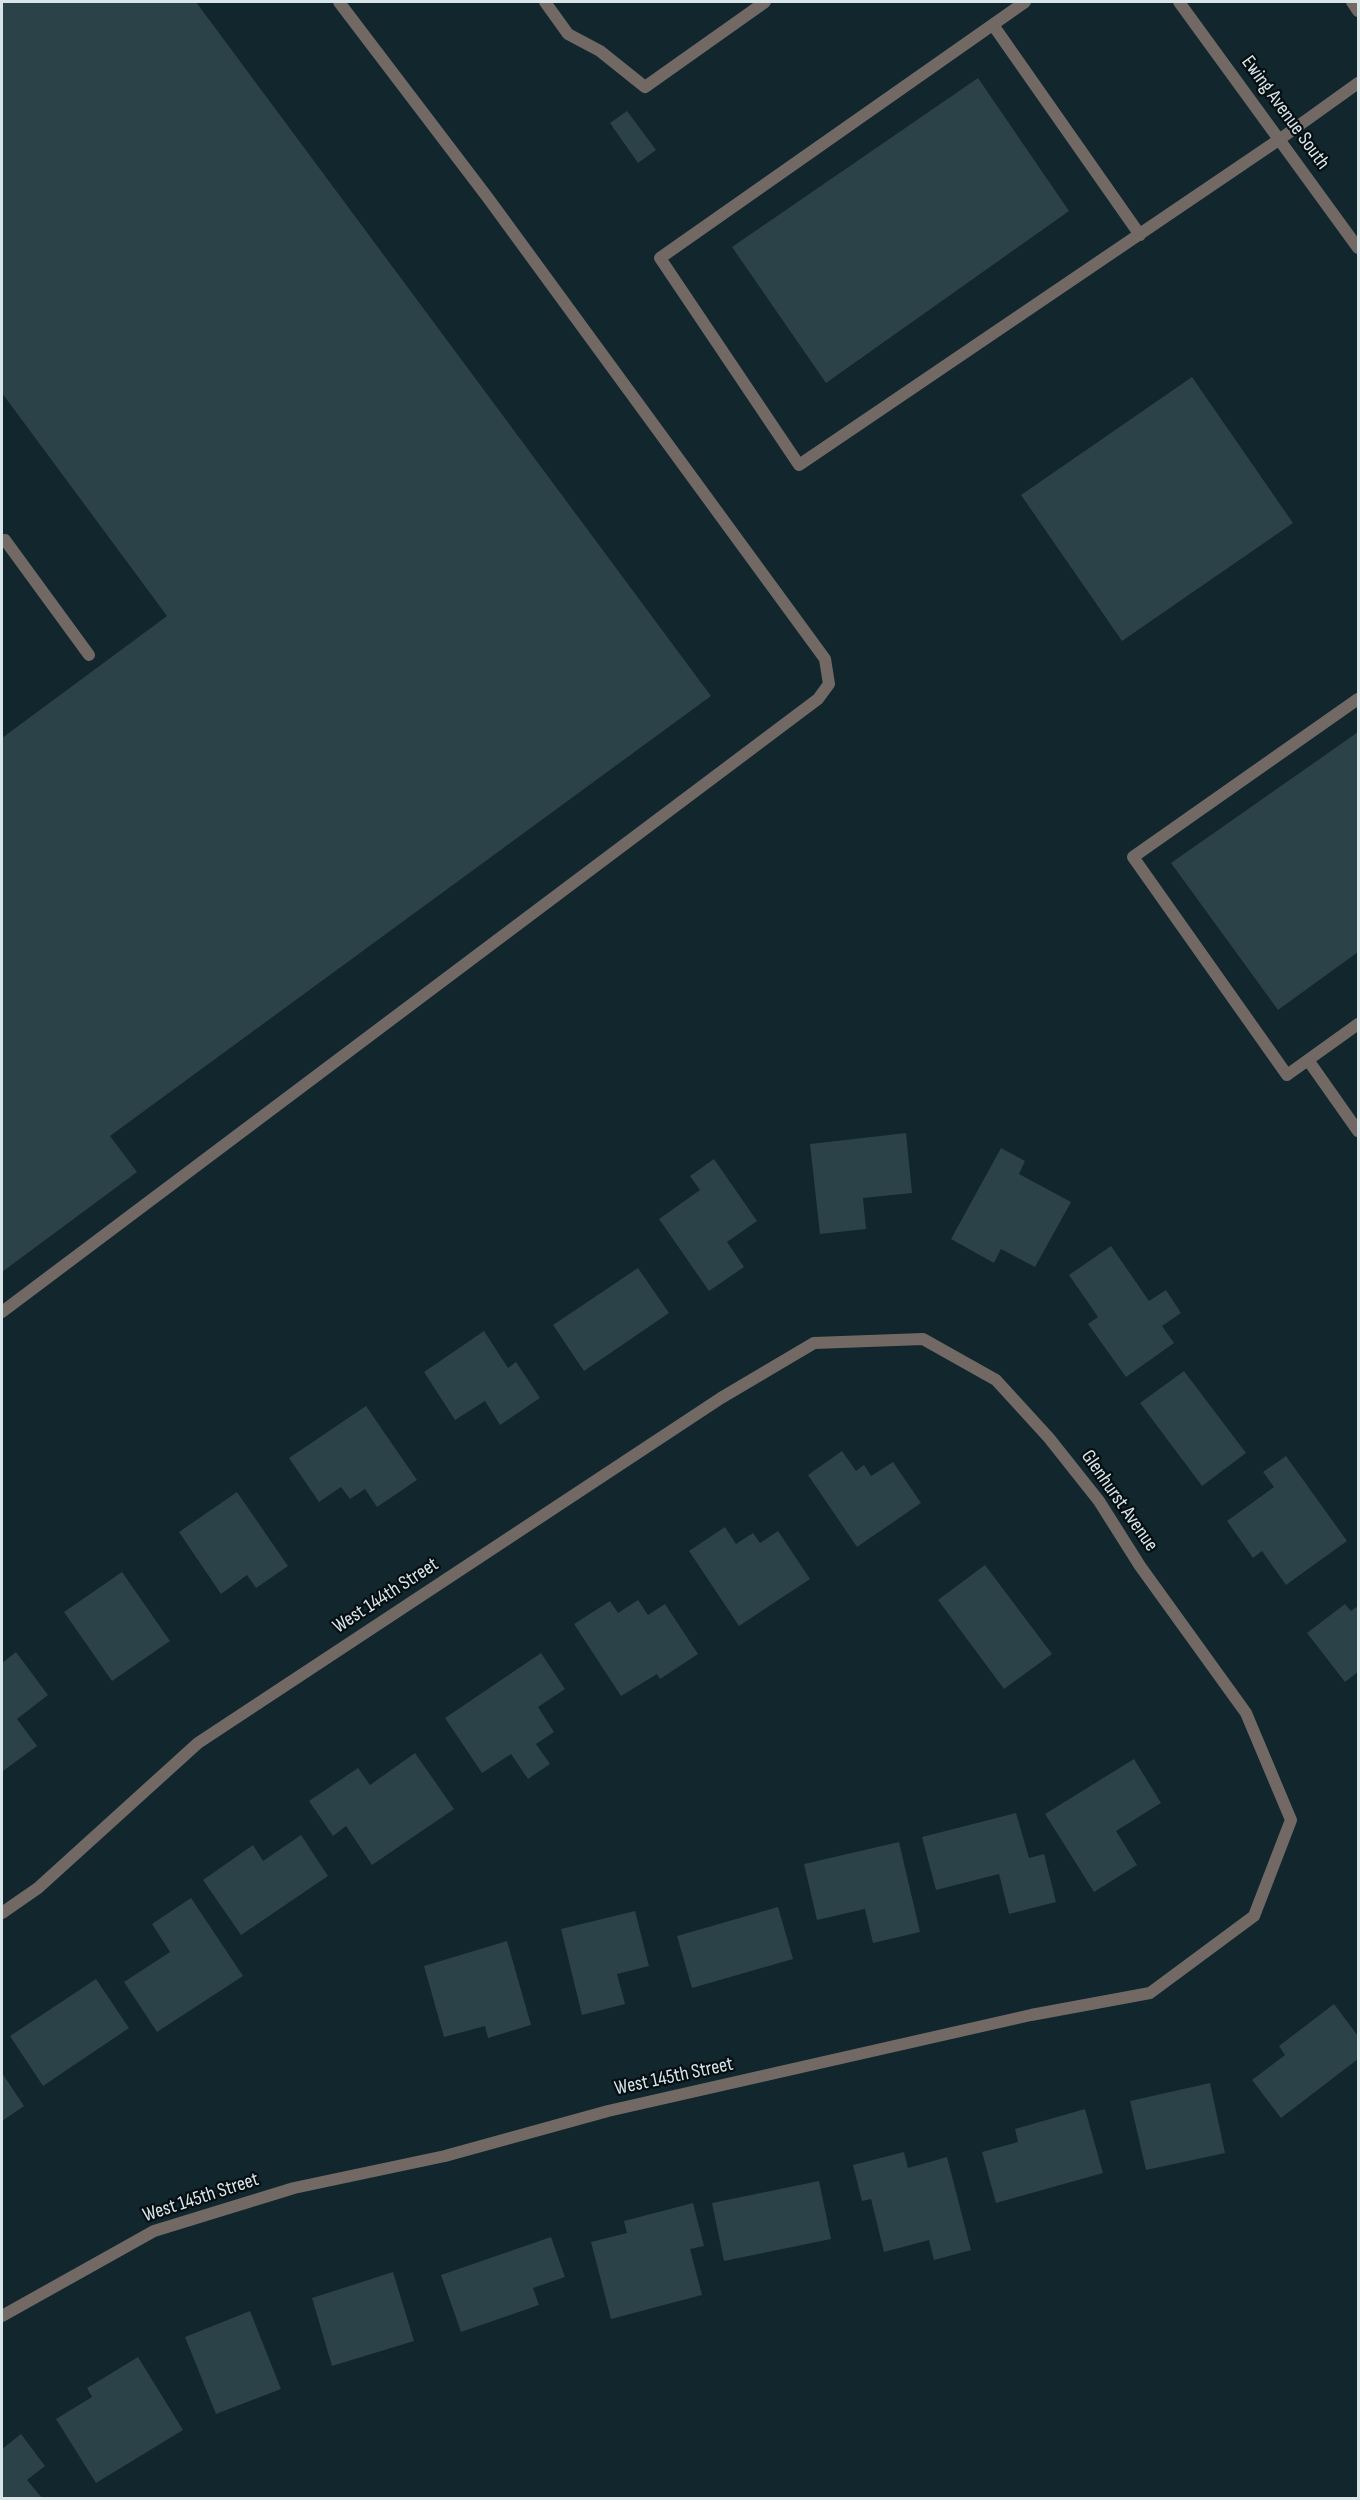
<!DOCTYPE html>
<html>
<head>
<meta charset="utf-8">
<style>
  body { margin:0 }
  #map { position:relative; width:1360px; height:2500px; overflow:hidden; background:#11262d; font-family:"Sofia Sans Condensed",sans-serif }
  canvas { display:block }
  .frame { position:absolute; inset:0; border:3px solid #d8e5e9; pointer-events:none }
</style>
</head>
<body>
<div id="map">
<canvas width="1360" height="2500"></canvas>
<div class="frame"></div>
</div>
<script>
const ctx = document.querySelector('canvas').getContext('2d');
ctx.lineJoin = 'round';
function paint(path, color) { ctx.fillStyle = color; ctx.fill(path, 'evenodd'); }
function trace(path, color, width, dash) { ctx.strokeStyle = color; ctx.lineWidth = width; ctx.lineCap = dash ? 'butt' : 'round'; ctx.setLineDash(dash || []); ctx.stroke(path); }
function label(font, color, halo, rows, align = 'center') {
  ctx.font = font + ' "Sofia Sans Condensed",sans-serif'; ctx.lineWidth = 4.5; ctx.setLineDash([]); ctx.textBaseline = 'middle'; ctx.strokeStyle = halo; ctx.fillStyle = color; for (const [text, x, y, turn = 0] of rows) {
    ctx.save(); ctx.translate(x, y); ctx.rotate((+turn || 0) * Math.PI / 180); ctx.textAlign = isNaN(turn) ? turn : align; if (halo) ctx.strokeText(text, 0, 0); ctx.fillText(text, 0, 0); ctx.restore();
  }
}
paint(new Path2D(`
  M2,2H196L711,696L110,1136L137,1172L2,1272V738L167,616L2,393Z
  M978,78L1069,211L826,383L732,247Z
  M627,111L656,150L638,163L610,123Z
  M1192,377L1293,523L1122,641L1021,495Z
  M1358,732V952L1278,1010L1171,863Z
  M906,1133L912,1193L863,1198L866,1229L820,1234L810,1144Z
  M1001,1148L1025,1161L1019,1174L1071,1202L1035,1267L1001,1249L994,1263L951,1239Z
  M714,1159L757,1221L727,1242L744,1267L709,1291L659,1219L700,1190L690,1176Z
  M1111,1246L1149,1301L1166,1290L1181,1313L1162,1326L1174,1343L1126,1377L1088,1324L1098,1317L1069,1275Z
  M638,1268L669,1313L584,1371L553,1325Z
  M484,1331L508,1368L516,1362L540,1398L500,1425L485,1401L455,1420L424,1372Z
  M1184,1371L1246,1453L1202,1486L1140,1403Z
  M366,1406L417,1480L377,1507L365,1489L350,1499L341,1487L319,1502L289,1458Z
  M842,1451L856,1471L864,1465L871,1476L893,1462L921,1503L857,1547L808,1475Z
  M1286,1456L1347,1541L1286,1585L1262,1551L1253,1558L1227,1521L1274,1487L1263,1472Z
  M237,1492L288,1566L256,1588L247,1575L221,1594L179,1532Z
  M725,1527L736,1544L753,1533L760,1543L778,1531L810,1579L739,1626L689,1551Z
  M985,1565L1052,1654L1004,1689L938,1600Z
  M122,1572L170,1641L112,1681L64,1612Z
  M638,1600L648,1615L665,1604L698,1654L660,1679L657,1674L621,1696L574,1624L610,1601L618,1613Z
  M1345,1604L1351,1611L1358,1606V1672L1345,1682L1307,1633Z
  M16,1652L48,1695L17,1719L37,1746L3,1771L2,1663Z
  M541,1653L565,1689L538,1707L554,1732L536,1744L550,1764L528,1779L511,1754L482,1773L445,1718Z
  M415,1753L454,1809L372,1865L346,1826L333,1836L309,1801L358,1768L370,1785Z
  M1134,1759L1161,1803L1116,1831L1137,1865L1094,1892L1045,1814Z
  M1016,1813L1029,1858L1044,1854L1056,1902L1009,1914L999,1874L936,1890L922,1837Z
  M301,1835L328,1876L241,1935L203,1880L253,1845L263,1861Z
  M899,1842L920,1932L873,1943L865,1909L817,1920L804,1864Z
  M191,1898L243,1976L157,2032L124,1982L170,1952L152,1924Z
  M778,1907L793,1959L692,1988L677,1936Z
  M635,1911L649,1966L617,1974L625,2004L582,2015L561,1929Z
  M507,1941L531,2025L488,2038L485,2026L444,2037L424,1966Z
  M96,1979L129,2028L43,2086L10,2036Z
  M1334,2004L1358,2036V2059L1281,2118L1252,2080L1285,2055L1279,2046Z
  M2,2073L24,2106L2,2121Z
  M1210,2083L1225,2153L1146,2170L1130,2101Z
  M1085,2109L1103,2173L996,2203L982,2152L1018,2142L1015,2129Z
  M904,2152L908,2168L947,2157L971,2250L934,2260L929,2240L884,2252L871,2199L862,2201L853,2165Z
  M819,2181L831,2239L724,2261L712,2203Z
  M693,2203L704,2246L690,2249L702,2295L611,2319L591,2242L627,2233L624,2221Z
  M551,2237L565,2277L533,2288L539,2305L461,2332L441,2275Z
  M393,2272L414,2341L332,2366L312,2298Z
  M250,2311L281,2389L216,2414L185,2337Z
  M138,2357L183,2430L96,2483L56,2419L92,2397L87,2388Z
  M21,2434L45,2466L27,2480L42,2498H2V2449Z`), '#2b4248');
trace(new Path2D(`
  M545,2L568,34L600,51L645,87L765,2
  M1025,2L660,258L799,465L1280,139L1358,83
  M1352,2L1358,11
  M993,25L1140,235
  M2,542L5,540L89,655
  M1358,699L1133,857L1287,1075L1358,1024
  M1308,1060L1358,1131
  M2,1312L818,699L829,684L825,659L488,198L339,2`), '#726965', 12);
trace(new Path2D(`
  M1179,2L1358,248
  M2,1913L38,1888L198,1743L721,1398L814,1343L923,1339L996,1380L1049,1438L1099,1501L1140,1566L1246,1713L1291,1820L1254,1916L1150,1993L1031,2015L608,2111L445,2156L294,2188L154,2231L2,2316`), '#726965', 12);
label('20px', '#d8e5e9', '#050e11', [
  ["Ewing Avenue South",1285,113,54],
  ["Glenhurst Avenue",1119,1501,55],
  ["West 144th Street",386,1596,-33],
  ["West 145th Street",674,2077,-12],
  ["West 145th Street",201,2198,-18]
]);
</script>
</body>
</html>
